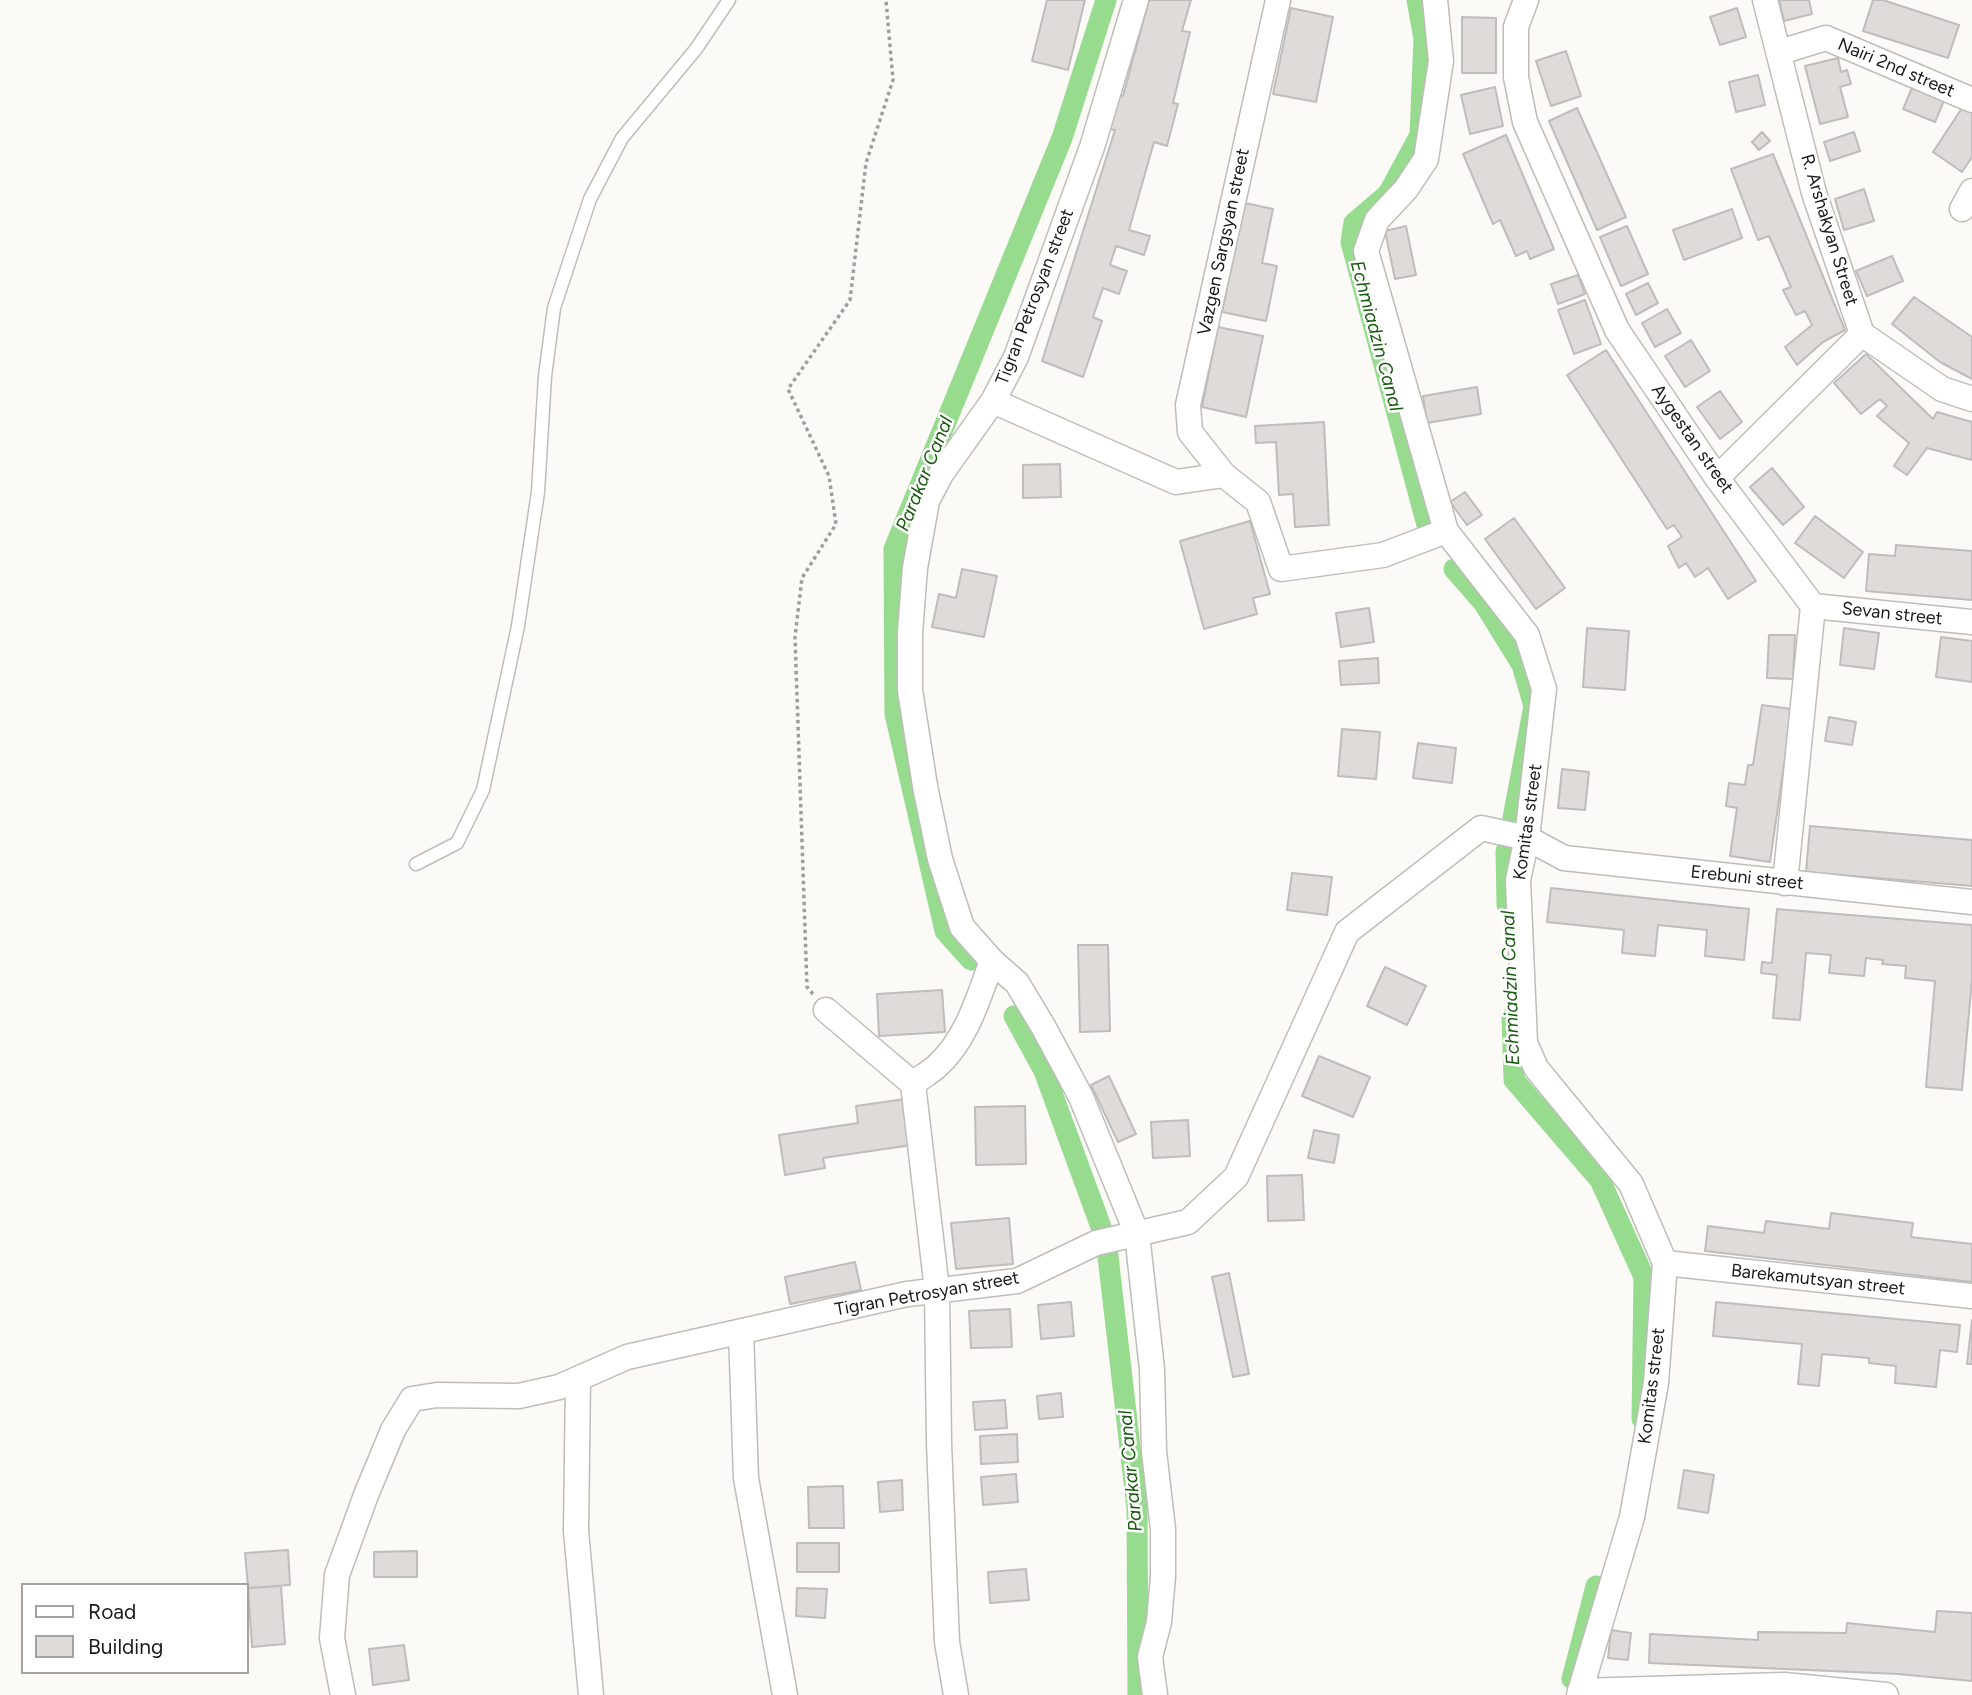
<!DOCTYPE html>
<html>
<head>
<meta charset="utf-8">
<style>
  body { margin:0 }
  #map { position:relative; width:1972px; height:1695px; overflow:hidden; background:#fbfaf7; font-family:Figtree,sans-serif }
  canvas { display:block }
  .legend { position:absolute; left:21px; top:1583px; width:228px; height:91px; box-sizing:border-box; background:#fff; border:2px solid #a4a3a3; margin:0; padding:9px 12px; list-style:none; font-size:21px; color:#1b1a19 }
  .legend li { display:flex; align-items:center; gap:14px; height:35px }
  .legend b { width:35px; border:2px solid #a4a3a3 }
</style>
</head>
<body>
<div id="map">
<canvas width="1972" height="1695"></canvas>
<ul class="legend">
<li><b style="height:9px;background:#fff"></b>Road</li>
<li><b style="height:19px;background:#dedbd9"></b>Building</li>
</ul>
</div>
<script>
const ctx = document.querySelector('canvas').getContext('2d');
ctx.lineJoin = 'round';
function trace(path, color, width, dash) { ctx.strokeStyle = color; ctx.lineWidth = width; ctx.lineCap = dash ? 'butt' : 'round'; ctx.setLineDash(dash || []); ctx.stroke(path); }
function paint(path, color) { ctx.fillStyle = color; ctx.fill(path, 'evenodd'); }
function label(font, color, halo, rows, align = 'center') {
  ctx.font = font + ' Figtree,sans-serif'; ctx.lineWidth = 5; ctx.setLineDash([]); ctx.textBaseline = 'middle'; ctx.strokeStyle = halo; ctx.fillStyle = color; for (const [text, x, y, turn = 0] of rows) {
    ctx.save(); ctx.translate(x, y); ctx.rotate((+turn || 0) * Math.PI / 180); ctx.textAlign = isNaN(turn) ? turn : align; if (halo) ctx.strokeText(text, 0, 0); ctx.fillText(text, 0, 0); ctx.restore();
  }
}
trace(new Path2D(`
  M1417,0L1424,39L1420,135L1388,194L1354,223L1351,242L1427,525
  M1454,569L1483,602L1522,665L1534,706L1513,818
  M1506,851L1507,905
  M971,960L945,931L895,714L894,549L1062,138L1106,0
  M1014,1016L1044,1071L1101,1227
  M1512,1017L1514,1080L1600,1180L1644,1277L1642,1419
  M1107,1248L1137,1508L1138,1695
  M1572,1679L1596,1586`), '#97db8e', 21);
const building = new Path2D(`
  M1047,0H1085L1068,70L1032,61Z
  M1149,0H1191L1182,31L1190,32L1173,103L1178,104L1167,146L1154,142L1129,230L1150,236L1144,255L1116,246L1110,265L1127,271L1119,294L1103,288L1093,317L1102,321L1083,377L1042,361L1115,130L1109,129L1118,94L1123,96Z
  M1779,0H1809L1812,14L1784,21Z
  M1873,0H1883L1959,25L1948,58L1863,31Z
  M1291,8L1333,17L1316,102L1273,94Z
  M1737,8L1746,37L1720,45L1710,17Z
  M1462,17L1496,18V73H1462Z
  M1566,51L1581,96L1551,106L1536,61Z
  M1838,58L1841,72L1847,70L1851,84L1840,87L1848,117L1820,124L1805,66Z
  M1758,75L1765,105L1736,112L1729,82Z
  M1914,83L1946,96L1935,122L1903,109Z
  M1495,87L1503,126L1470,134L1461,95Z
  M1964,105L1972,111V157L1962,172L1933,152Z
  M1577,108L1626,217L1597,230L1549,121Z
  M1762,132L1770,141L1759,150L1752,142Z
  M1854,132L1860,151L1830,161L1824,142Z
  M1506,135L1554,249L1530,259L1527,251L1516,256L1500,220L1493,224L1463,154Z
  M1773,154L1845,330L1823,342L1797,365L1785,347L1812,325L1805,311L1796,315L1783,290L1791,287L1769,236L1758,240L1731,169Z
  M1864,189L1874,221L1844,230L1835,199Z
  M1245,203L1273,209L1262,263L1277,266L1266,321L1222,312Z
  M1732,209L1742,238L1684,260L1673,230Z
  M1406,226L1416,275L1395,279L1385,231Z
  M1627,226L1648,274L1621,286L1600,237Z
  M1892,256L1903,281L1867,296L1856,271Z
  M1578,275L1585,294L1558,304L1551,284Z
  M1648,283L1658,303L1636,315L1626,294Z
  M1914,297L1972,337V379L1940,362L1892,324Z
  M1585,300L1601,344L1574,354L1558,310Z
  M1667,309L1681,333L1655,347L1642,323Z
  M1218,327L1263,336L1246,417L1202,407Z
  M1691,340L1710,371L1685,387L1665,356Z
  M1606,350L1756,581L1728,599L1708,568L1695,577L1686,563L1679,568L1668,546L1682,537L1674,525L1667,529L1567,375Z
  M1866,354L1933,419L1937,412L1972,422V460L1927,448L1907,475L1894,466L1909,443L1877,416L1887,406L1880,399L1861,414L1834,383Z
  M1477,387L1481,414L1427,423L1423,396Z
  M1720,391L1742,422L1720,439L1697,407Z
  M1324,422L1329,525L1295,527L1293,494L1279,495L1276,442L1256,443L1255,426Z
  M1060,464L1061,497L1023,498V465Z
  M1772,468L1804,507L1783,525L1750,487Z
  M1465,492L1482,515L1467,525L1450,502Z
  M1815,516L1863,552L1844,578L1795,543Z
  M1514,518L1565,588L1536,609L1485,539Z
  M1250,521L1270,594L1253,598L1257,614L1204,629L1180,541Z
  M1896,545L1972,551V600L1866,591L1869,554L1895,556Z
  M962,569L997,576L984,637L932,627L939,594L956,598Z
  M1369,608L1374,642L1341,647L1336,613Z
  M1587,628L1629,631L1625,690L1583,687Z
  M1844,628L1879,633L1874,669L1840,665Z
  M1769,635H1795L1793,679L1767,678Z
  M1941,637L1972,641V682L1936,677Z
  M1378,658L1379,683L1341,685L1339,661Z
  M1762,705L1792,709L1770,862L1730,856L1737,808L1726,806L1729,783L1745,785L1748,765H1753Z
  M1829,717L1856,722L1852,745L1825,741Z
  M1342,729L1380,732L1376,779L1338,776Z
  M1418,743L1456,748L1452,783L1413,778Z
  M1562,769L1589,772L1585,810L1558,808Z
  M1810,826L1972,840V886L1806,872Z
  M1292,873L1332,877L1327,915L1287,910Z
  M1551,888L1749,909L1744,960L1705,956L1707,930L1658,925L1655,956L1622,953L1624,930L1547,922Z
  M1777,909L1972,925V979L1962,1090L1926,1087L1935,981L1905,978L1906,966L1882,964L1883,960L1866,958L1864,976L1829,973L1831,955L1806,953L1800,1020L1773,1018L1777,975L1761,973L1762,962L1772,963Z
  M1078,945H1108L1110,1031L1080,1032Z
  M1385,967L1426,986L1407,1025L1367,1006Z
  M942,990L945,1032L879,1036L877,994Z
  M1319,1056L1370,1077L1353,1117L1302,1096Z
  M1109,1076L1136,1134L1118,1142L1091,1085Z
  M905,1099L912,1145L823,1158L825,1168L785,1175L779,1135L858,1123L856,1106Z
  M1025,1106L1026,1164L976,1165L975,1107Z
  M1188,1120L1190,1156L1153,1158L1151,1122Z
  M1314,1130L1339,1135L1334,1163L1308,1158Z
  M1302,1175L1304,1220L1268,1221L1267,1176Z
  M1831,1213L1913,1223L1911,1237L1972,1244V1282L1705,1251L1708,1226L1764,1233L1766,1221L1829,1229Z
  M1009,1218L1013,1264L956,1269L951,1223Z
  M855,1262L861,1290L790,1304L785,1277Z
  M1229,1273L1249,1374L1233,1377L1212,1277Z
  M1071,1302L1074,1336L1041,1339L1038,1305Z
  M1716,1302L1960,1325L1957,1352L1940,1350L1936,1387L1895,1383L1896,1366L1869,1363V1358L1822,1354L1819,1386L1798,1384L1802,1344L1713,1336Z
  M1010,1309L1012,1347L971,1348L969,1311Z
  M1972,1320V1364H1967Z
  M1061,1393L1063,1417L1039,1419L1037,1396Z
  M1005,1400L1007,1428L975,1430L973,1402Z
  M1017,1434L1018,1462L981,1464L980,1436Z
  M1684,1470L1714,1475L1708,1513L1678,1508Z
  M1016,1474L1018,1502L983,1505L981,1477Z
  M902,1480L903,1510L880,1512L878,1482Z
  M843,1486L844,1528H809L808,1487Z
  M797,1543H839V1572H797Z
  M288,1550L290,1585L248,1588L245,1553Z
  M417,1551V1577H374V1552Z
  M1026,1569L1029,1600L990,1603L988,1572Z
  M281,1586L285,1644L252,1647L248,1588Z
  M797,1588L827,1589L825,1618L796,1616Z
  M1937,1611L1972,1613V1681L1898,1674L1649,1663L1650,1634L1758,1640V1632L1846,1633L1847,1623L1935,1632Z
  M1611,1630L1631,1633L1628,1660L1608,1658Z
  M404,1645L409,1680L373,1685L369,1649Z`);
paint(building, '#dedbd9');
trace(building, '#bfbcbb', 2);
const service = new Path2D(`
  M416,864L457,843L483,790L518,626L538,492L545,376L554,308L590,199L622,138L696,49L729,0`);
const minor = new Path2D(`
  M1136,0L1092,147L1016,357L993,401L941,474L927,501L915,568L910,633V690L925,786L940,859L962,927L992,961L1017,983L1044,1028L1081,1097L1137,1234L1152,1369L1154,1451L1163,1529V1576L1159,1622L1150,1657L1155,1695
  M1435,0L1441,61L1426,159L1406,189L1377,220L1366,251L1446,531L1527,635L1544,689L1527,838L1518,880L1525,1043L1536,1068L1631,1184L1665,1263L1656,1383L1632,1517L1579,1695
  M1526,0L1516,27V77L1525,122L1617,330L1717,478L1813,606L1785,883
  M1765,0L1814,193L1862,334L1942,389L1972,399
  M1780,52L1826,38L1972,100
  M1962,209L1972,191
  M993,401L1176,482L1224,475L1258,502L1281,569L1383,555L1446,531
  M1224,475L1190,432L1188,405L1278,0
  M1717,478L1862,334
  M1813,606L1972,622
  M826,1010L913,1084L937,1290L939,1443L947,1642L956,1695
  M913,1084C920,1078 929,1073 936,1067C967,1040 978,998 992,961
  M1665,1263L1972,1296
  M741,1332L746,1478L785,1695
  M578,1379L576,1531L591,1695
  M1580,1691L1784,1685L1886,1695
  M343,1695L332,1638L337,1575L366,1495L393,1430L412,1399L437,1395L519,1396L559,1387L627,1357L907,1294L1017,1281L1096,1243L1188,1222L1236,1177L1347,932L1481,828L1527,838L1564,858L1972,902`);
trace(service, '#bfbdba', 15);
trace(minor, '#bfbdba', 27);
trace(new Path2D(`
  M813,994L807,987L795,637L802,578L836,524L829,476L788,389L850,300L866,163L893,80L886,0`), '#9f9e9c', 3.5, [3.5, 3.5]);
trace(service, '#fff', 12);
trace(minor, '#fff', 24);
label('18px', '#1b1a19', '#fff', [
  ["Nairi 2nd street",1896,68,23],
  ["R. Arshakyan Street",1829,230,73],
  ["Vazgen Sargsyan street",1224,242,-78],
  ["Tigran Petrosyan street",1035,297,-69],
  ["Aygestan street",1692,439,55],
  ["Sevan street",1892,614,6],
  ["Komitas street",1528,822,-82],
  ["Erebuni street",1747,878,6],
  ["Barekamutsyan street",1818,1280,6],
  ["Tigran Petrosyan street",927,1294,-10],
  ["Komitas street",1652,1386,-83]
]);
label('italic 19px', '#195b10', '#fff', [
  ["Echmiadzin Canal",1376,336,75],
  ["Parakar Canal",925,474,-68],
  ["Echmiadzin Canal",1511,988,-92],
  ["Parakar Canal",1131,1471,-95]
]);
</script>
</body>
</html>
